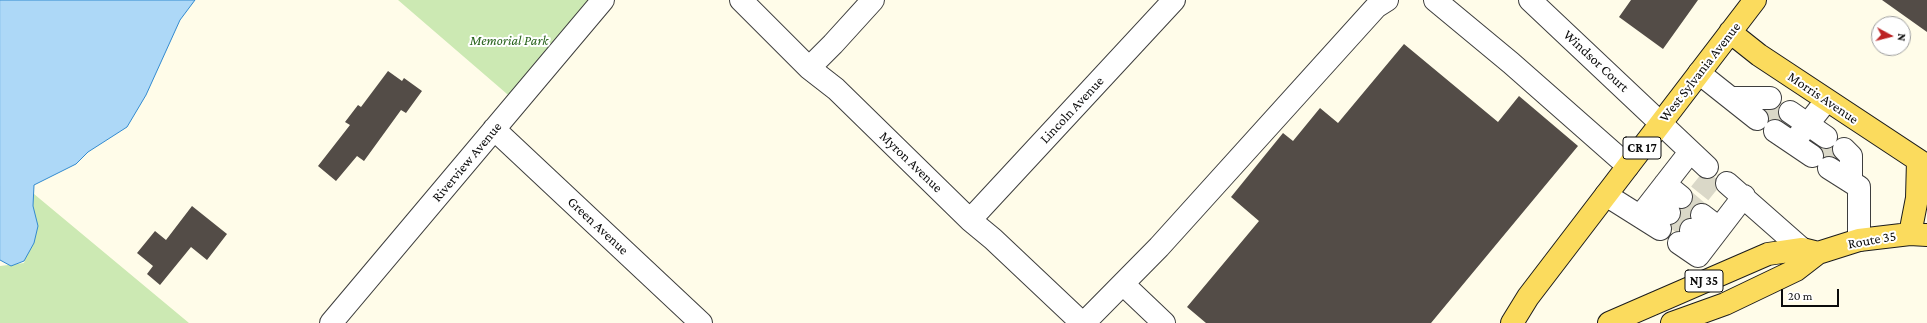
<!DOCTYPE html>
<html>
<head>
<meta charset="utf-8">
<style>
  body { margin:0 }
  #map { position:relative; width:1927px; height:323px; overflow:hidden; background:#fffce9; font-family:"Crimson Pro",serif }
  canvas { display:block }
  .north { position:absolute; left:1871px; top:16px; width:40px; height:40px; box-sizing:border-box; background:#fff; border:1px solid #9d9d9d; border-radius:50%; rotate:97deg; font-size:11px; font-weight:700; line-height:16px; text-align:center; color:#0b0b0b }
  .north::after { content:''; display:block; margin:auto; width:14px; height:18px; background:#bc2223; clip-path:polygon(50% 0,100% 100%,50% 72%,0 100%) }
  .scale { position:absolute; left:1781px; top:289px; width:58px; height:18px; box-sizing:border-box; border:2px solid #0b0b0b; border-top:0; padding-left:5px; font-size:12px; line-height:14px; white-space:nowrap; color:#0b0b0b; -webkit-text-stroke:3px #fff; paint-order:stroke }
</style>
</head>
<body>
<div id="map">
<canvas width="1927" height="323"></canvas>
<div class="north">N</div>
<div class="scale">20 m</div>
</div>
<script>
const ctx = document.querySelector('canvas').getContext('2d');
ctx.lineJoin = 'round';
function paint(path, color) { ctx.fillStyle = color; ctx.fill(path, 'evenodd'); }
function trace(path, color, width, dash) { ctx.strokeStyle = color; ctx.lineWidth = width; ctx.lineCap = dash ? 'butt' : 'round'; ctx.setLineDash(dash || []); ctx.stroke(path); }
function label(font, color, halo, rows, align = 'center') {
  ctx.font = font + ' "Crimson Pro",serif'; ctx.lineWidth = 4; ctx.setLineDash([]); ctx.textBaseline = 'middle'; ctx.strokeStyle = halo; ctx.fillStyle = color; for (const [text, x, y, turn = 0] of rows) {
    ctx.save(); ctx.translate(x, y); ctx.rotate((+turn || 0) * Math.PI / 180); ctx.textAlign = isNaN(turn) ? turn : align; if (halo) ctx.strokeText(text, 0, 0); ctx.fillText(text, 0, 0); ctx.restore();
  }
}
paint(new Path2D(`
  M398,0H597L514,100Z
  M22,184L189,323H0V266L24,263L34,223Z`), '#cce9b3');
const water = new Path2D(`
  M0,0H195L180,20L146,95L127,127L88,152L76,164L34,185L33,206L38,226L34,243L24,261L11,266L0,260Z`);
paint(water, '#add8f7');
trace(water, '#338acf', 1);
paint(new Path2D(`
  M1631,0H1698L1663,49L1619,17Z
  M1882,0H1927V32Z
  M1404,44L1498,122L1519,96L1578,146L1431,323H1206L1187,307L1259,221L1231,197L1283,133L1293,141L1320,108L1338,123Z
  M388,71L402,81L404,78L422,91L406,113L401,110L364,161L357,156L336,181L318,166L350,125L345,122L358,105L361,107Z
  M192,206L227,234L207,260L191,247L160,285L147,274L153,266L137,253L155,231L166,240Z`), '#534c47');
trace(new Path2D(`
  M1764,110L1782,122
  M1818,147L1836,159
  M1698,178L1718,194
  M1681,197L1702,215
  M1669,213L1691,230`), '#dad8c8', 22, [22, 11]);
const minor = new Path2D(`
  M741,0L809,68L836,89L970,220L993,239L1082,323
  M1435,0L1511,63L1628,166
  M1530,0L1707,167
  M809,68L833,44L873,0
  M1699,73L1757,119
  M1731,98H1770
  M1790,112L1826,137
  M494,129L701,323
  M1775,131L1812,156
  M1793,143L1826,101
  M1844,149L1851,156V181
  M1829,168L1859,187V240
  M1727,183L1802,249
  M1665,184L1681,197
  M1606,195L1660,229
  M1653,200L1669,213
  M1641,215L1690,152
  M1702,215L1719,228
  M970,220L1174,0
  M1691,230L1708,243
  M1679,243L1698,256L1744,196
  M1123,284L1164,323
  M331,323L603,0
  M1084,323L1159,247L1376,7L1387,0`);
const major = new Path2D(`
  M1730,32L1759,55L1927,166
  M1910,234L1917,198L1918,160
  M1512,323L1528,297L1755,0
  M1609,323L1768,254L1802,249L1818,253
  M1672,323L1725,304L1796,270L1818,253L1859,240L1910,234L1927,235`);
trace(minor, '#3e3e3e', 24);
trace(major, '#1c1c1c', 24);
trace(minor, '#fff', 22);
trace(major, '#fbdb5d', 22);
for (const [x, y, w] of [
  [1642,148,38],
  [1704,281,38]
]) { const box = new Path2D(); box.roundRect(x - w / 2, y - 11, w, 22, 3); ctx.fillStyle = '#fff'; ctx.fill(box); trace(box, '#0b0b0b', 1); }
label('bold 13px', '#0b0b0b', null, [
  ["CR 17",1642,148],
  ["NJ 35",1704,281]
]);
label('italic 14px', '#27621b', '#fff', [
  ["Memorial Park",509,41]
]);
label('14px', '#0b0b0b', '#fff', [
  ["Windsor Court",1596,61,43],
  ["West Sylvania Avenue",1700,72,-52],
  ["Morris Avenue",1823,98,34],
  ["Lincoln Avenue",1072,110,-47],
  ["Riverview Avenue",467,162,-50],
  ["Myron Avenue",911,162,44],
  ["Green Avenue",598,226,43],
  ["Route 35",1872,240,-10]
]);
</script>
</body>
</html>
